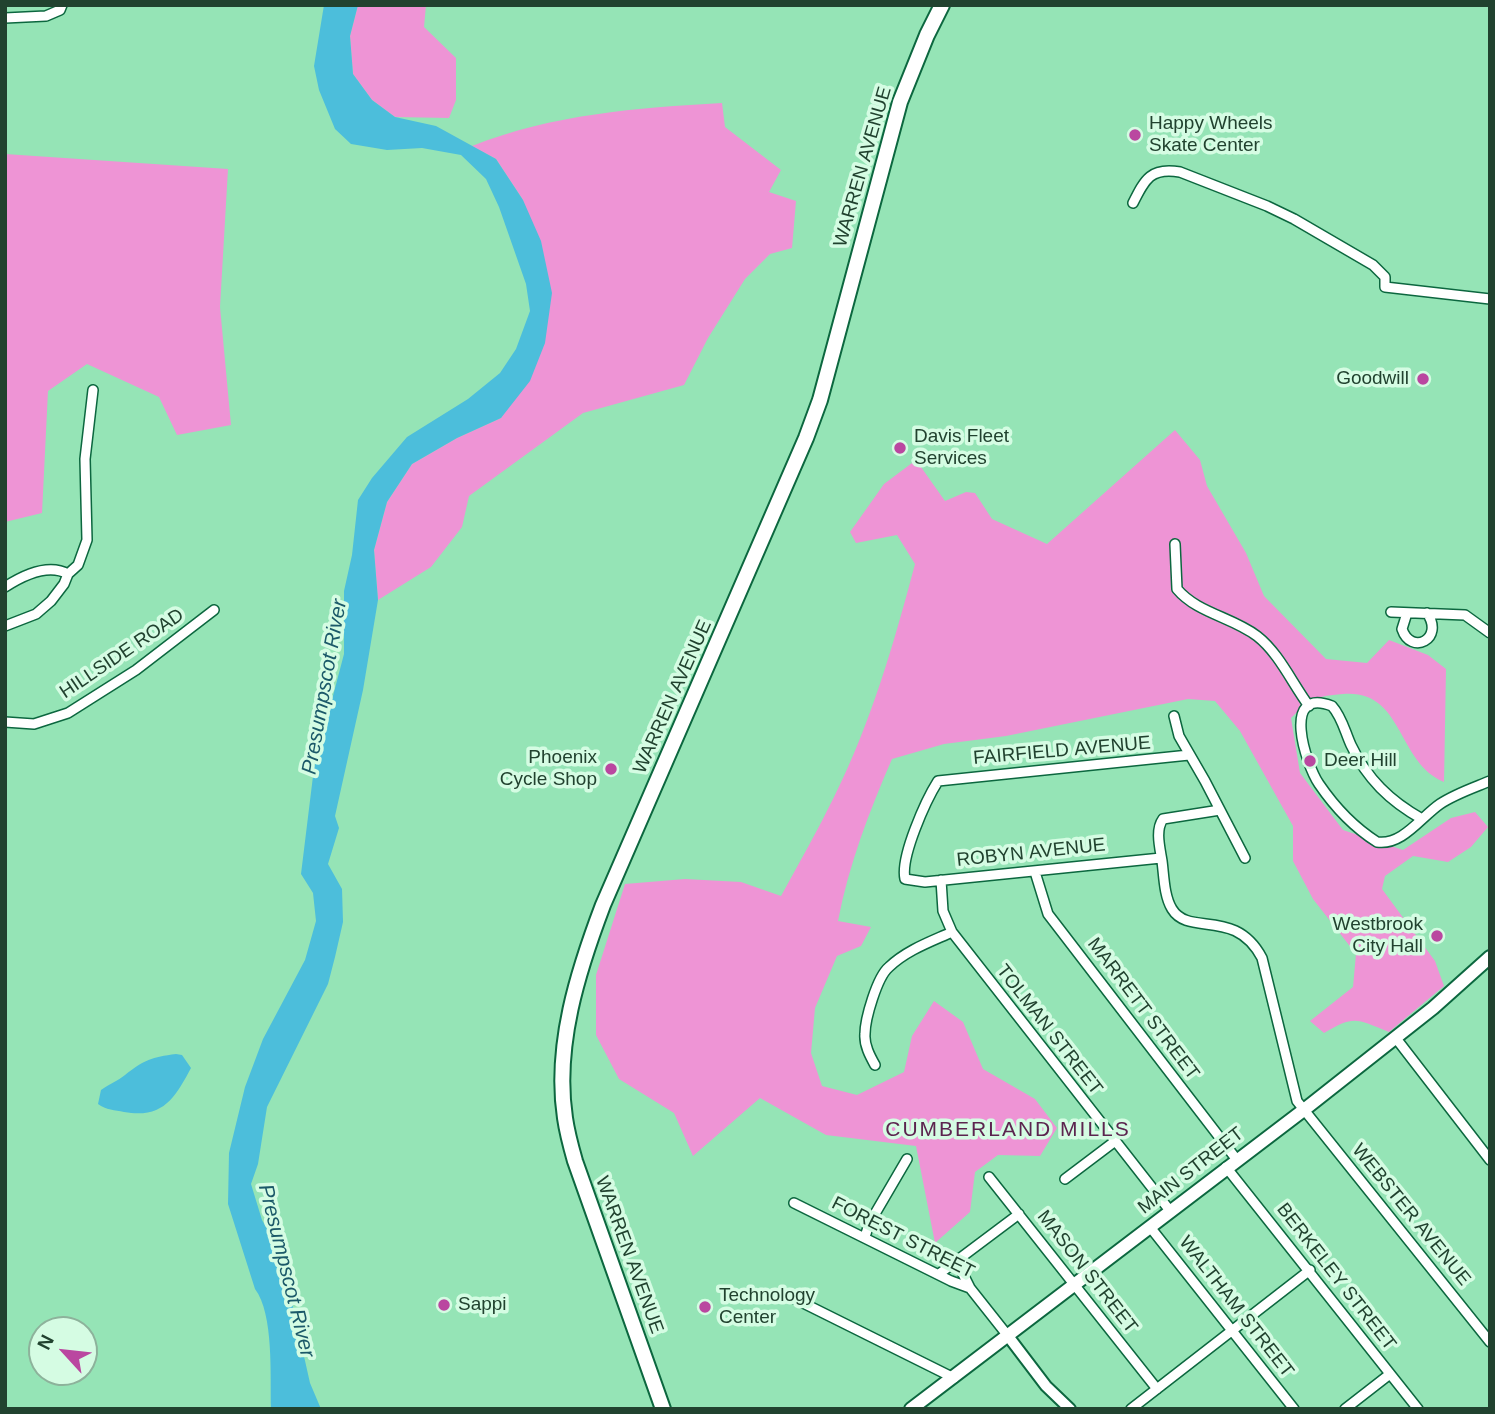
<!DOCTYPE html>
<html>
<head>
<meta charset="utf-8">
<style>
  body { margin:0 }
  #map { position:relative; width:1495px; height:1414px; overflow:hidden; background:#95e4b6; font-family:Arial,sans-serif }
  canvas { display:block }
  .frame { position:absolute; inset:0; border:7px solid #21422f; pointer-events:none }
  .north { position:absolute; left:28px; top:1316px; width:70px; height:70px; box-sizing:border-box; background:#d5fce3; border:2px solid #8db29b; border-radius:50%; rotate:297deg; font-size:19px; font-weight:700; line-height:28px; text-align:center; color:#21422f }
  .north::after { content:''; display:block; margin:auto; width:24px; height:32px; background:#ba47a0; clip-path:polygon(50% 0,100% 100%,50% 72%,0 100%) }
</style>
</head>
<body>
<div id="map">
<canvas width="1495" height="1414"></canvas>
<div class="frame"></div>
<div class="north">N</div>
</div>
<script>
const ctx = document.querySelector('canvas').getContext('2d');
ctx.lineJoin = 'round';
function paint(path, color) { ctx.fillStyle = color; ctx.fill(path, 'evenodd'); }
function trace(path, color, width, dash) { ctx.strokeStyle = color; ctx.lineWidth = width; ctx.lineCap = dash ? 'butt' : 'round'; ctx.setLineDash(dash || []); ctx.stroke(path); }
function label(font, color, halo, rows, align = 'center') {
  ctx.font = font + ' Arial,sans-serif'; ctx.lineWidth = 7; ctx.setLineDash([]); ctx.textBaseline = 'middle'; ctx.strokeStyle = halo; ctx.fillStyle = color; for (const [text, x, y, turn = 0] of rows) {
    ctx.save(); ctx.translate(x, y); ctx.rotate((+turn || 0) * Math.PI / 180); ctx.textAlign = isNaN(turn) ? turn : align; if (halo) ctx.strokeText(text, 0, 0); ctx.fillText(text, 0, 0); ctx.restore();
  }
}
paint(new Path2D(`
  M358,5H426L424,27L456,58V100L449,118L395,117L372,100L353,74L350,36Z
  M722,103L725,127L781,170L769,192L796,201L792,248L770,254L745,279L708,338L684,385L583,413L469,496L462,527L431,567L378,600L374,550L387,502L412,464L457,438L501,418L545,343L523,200L496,159L472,146C553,114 636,108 722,103Z
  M5,154L228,169L220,307L231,425L177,435L159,397L87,364L48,391L42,513L5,522Z
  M1175,430L1200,460L1207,486L1246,553L1264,596L1326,659L1367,663L1389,640L1428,655L1446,669L1444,782C1396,762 1404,689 1343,694C1313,697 1313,697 1291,718L1300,773L1343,830L1403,850L1451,818L1475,812L1488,827L1471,847L1448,862L1413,856L1385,876L1382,889L1435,961L1444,986L1389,1032C1356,1019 1355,1015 1324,1033L1310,1021L1353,987L1356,954L1313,899L1293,861V826L1240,731L1215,701L1188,699L1006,736L944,744L892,759C869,812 849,864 838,921L871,927L861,946L837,956L815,1008L811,1053L822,1086L857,1095L904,1072L912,1036L934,1001L963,1022L983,1069L1035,1099L1057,1128L1040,1156L998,1155L975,1172L970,1212L935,1243L916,1146L826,1135L760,1098L693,1156L674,1113L619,1079L596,1035V975L625,884L685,879L741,882L781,896C799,863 818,830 834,797C871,723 894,643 915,564L897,535L856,543L850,532L884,484L916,460L945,501L966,492L975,493L992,519L1047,544Z`), '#ee94d5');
paint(new Path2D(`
  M324,5H358L350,36L353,74L372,100L395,117L436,126L496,159L523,200L541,241L552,293L545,343L530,381L501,418L457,438L412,464L387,502L374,550L378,600L363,690L335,816L339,828L328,864L342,889L343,922L335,957L328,984L267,1107L258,1164L251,1184L262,1220L276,1245L286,1276L310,1383L321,1409H271C270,1376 274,1314 255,1289L228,1204L229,1153L245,1087L263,1039L305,960L316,921L313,893L301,874L314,768L344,654V591L352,555L358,500L372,478L407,437L468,399L500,373L516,349L530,311L526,284L499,207L486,179L461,155L422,148L387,150L351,144L335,129L319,90L314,66Z
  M176,1054L182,1055L191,1068C175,1098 163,1119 124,1112C115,1110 106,1110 98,1104L101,1090C109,1084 118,1081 125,1075C144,1060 152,1057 176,1054Z`), '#4cbedb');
const minor = new Path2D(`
  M5,18L46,16L60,10L62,5
  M1133,203C1145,179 1151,167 1180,172L1267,206L1294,219L1373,265L1385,277V287L1490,299
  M1175,544L1177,589C1197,613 1232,617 1257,636C1279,653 1292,683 1309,706
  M5,587C22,576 48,563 68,574
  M1391,612L1465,615L1490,633
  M1407,613L1402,629C1411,656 1445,639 1427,613
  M5,626L36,614L51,601L64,584L68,574L78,565L87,540L85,459L93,390
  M1174,716L1179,736L1205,781L1245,858
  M5,722L34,724L68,713L136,670L214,610
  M1220,810L1163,819C1155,830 1160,848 1162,861C1164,876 1164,896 1172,909C1189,937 1235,907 1262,958L1297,1101L1490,1342
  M1422,819C1390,801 1367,779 1351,745C1345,732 1342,717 1332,706C1280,686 1306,765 1319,784C1334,806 1355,828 1377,842C1402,846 1421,817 1440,804C1455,794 1473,788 1490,781
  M1161,858L925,882L905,879C900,857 926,800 938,781L1189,755
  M1035,872L1048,914L1237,1160
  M941,880L943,911L952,932L1171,1212
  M1395,1037L1490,1160
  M875,1065C870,1056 864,1045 865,1034C865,1019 877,977 889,967C907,950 930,942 952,932
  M1226,1167L1418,1409
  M989,1177L1157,1389
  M1065,1179L1114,1142
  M794,1203L951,1281L970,1288L1008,1336
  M1150,1227L1294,1409
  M865,1237L869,1224L907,1159
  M956,1260L970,1288
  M939,1274L1019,1214
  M787,1295L954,1378
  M1131,1409L1310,1270
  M1345,1409L1390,1374`);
const tertiary = new Path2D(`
  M1008,1336L1046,1386L1070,1409`);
const secondary = new Path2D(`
  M911,1409L1305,1109L1433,1008L1490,957`);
const primary = new Path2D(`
  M663,1409L575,1161C571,1147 567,1132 565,1118C554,1046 578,971 603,905L806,438L820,400L900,102L927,35L942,5`);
trace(minor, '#0c673f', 12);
trace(tertiary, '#0c673f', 14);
trace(secondary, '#0c673f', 16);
trace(primary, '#0c673f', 18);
trace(minor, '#fff', 9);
trace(tertiary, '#fff', 10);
trace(secondary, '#fff', 12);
trace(primary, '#fff', 14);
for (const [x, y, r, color] of [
  [1135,135,7,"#ba47a0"],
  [1423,379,7,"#ba47a0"],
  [900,448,7,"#ba47a0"],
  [1310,761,7,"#ba47a0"],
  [611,769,7,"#ba47a0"],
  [1437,936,7,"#ba47a0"],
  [444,1305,7,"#ba47a0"],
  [705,1307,7,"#ba47a0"]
]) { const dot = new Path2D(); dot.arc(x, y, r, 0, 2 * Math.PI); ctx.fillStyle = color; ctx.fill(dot); trace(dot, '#d5fce3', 2.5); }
label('19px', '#21422f', '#d5fce3', [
  ["Happy Wheels",1149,124],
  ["Skate Center",1149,146],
  ["Goodwill",1409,379,"right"],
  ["Davis Fleet",914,437],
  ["Services",914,459],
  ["Phoenix",597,758,"right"],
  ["Cycle Shop",597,780,"right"],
  ["Deer Hill",1324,761],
  ["Westbrook",1423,925,"right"],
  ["City Hall",1423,947,"right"],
  ["Technology",719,1296],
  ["Center",719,1318],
  ["Sappi",458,1305]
], 'left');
label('19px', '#21422f', '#d5fce3', [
  ["WARREN AVENUE",863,167,-74],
  ["HILLSIDE ROAD",122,654,-34],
  ["WARREN AVENUE",673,697,-66],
  ["FAIRFIELD AVENUE",1062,751,-5],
  ["ROBYN AVENUE",1031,853,-6],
  ["MARRETT STREET",1143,1009,53],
  ["TOLMAN STREET",1049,1030,52],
  ["MAIN STREET",1191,1171,-38],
  ["WEBSTER AVENUE",1411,1215,51],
  ["FOREST STREET",903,1238,27],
  ["WARREN AVENUE",629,1255,70],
  ["MASON STREET",1087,1272,52],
  ["BERKELEY STREET",1336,1277,52],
  ["WALTHAM STREET",1236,1307,52]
]);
label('italic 21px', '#1b5969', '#d5fce3', [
  ["Presumpscot River",325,687,-80],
  ["Presumpscot River",286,1271,76]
]);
ctx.letterSpacing = '2px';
label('21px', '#5c244f', '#d5fce3', [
  ["CUMBERLAND MILLS",1008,1130]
]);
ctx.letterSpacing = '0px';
</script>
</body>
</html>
